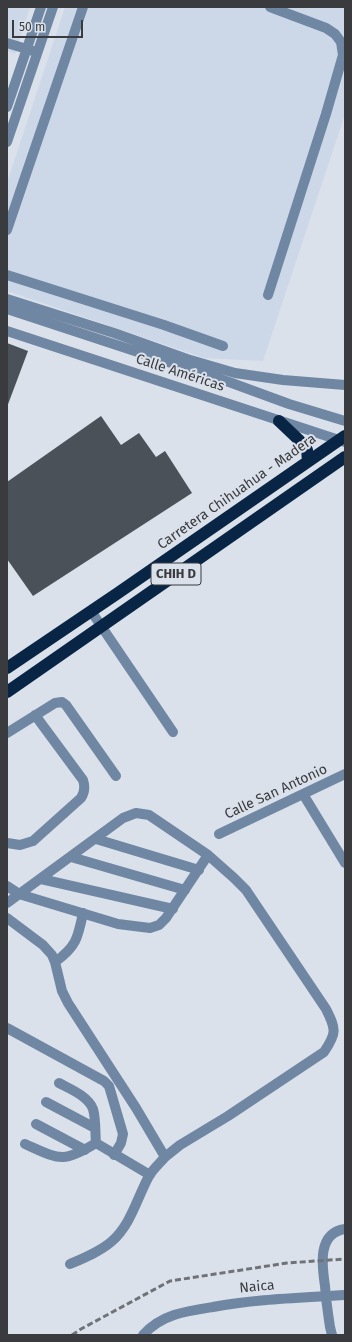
<!DOCTYPE html>
<html>
<head>
<meta charset="utf-8">
<style>
  body { margin:0 }
  #map { position:relative; width:352px; height:1342px; overflow:hidden; background:#dae1ea; font-family:"Fira Sans",sans-serif }
  canvas { display:block }
  .frame { position:absolute; inset:0; border:8px solid #393b3f; pointer-events:none }
  .scale { position:absolute; left:12px; top:20px; width:71px; height:18px; box-sizing:border-box; border:2px solid #393b3f; border-top:0; padding-left:5px; font-size:12px; line-height:14px; white-space:nowrap; color:#393b3f; -webkit-text-stroke:3px #dae1ea; paint-order:stroke }
</style>
</head>
<body>
<div id="map">
<canvas width="352" height="1342"></canvas>
<div class="frame"></div>
<div class="scale">50 m</div>
</div>
<script>
const ctx = document.querySelector('canvas').getContext('2d');
ctx.lineJoin = 'round';
function paint(path, color) { ctx.fillStyle = color; ctx.fill(path, 'evenodd'); }
function trace(path, color, width, dash) { ctx.strokeStyle = color; ctx.lineWidth = width; ctx.lineCap = dash ? 'butt' : 'round'; ctx.setLineDash(dash || []); ctx.stroke(path); }
function label(font, color, halo, rows, align = 'center') {
  ctx.font = font + ' "Fira Sans",sans-serif'; ctx.lineWidth = 4; ctx.setLineDash([]); ctx.textBaseline = 'middle'; ctx.strokeStyle = halo; ctx.fillStyle = color; for (const [text, x, y, turn = 0] of rows) {
    ctx.save(); ctx.translate(x, y); ctx.rotate((+turn || 0) * Math.PI / 180); ctx.textAlign = isNaN(turn) ? turn : align; if (halo) ctx.strokeText(text, 0, 0); ctx.fillText(text, 0, 0); ctx.restore();
  }
}
paint(new Path2D(`
  M7,7H30L15,54L7,51Z
  M65,7H345V114L263,361L204,358L7,291V183Z`), '#ccd8e8');
paint(new Path2D(`
  M7,343L28,351L7,407Z
  M101,416L121,445L139,433L156,457L165,451L192,493L33,596L7,559V482Z`), '#4b5159');
trace(new Path2D(`
  M7,43L33,51
  M7,107L41,7
  M7,142L53,7
  M7,230L83,7
  M7,275L164,325L223,346
  M268,295L326,114L343,55L341,42L335,34L326,28L270,7
  M7,299L114,333L187,359L235,373L283,380L345,385
  M7,309L229,382L289,404L345,421
  M7,331L345,442
  M91,611L173,732
  M7,733L55,703L62,702L66,705L116,776
  M303,794L345,863
  M219,834L345,774
  M96,839L199,870
  M7,843L20,845L33,841L81,798C85,792 85,786 83,780L35,715
  M71,857L185,890
  M41,879L173,909
  M7,886L19,894L118,924L150,928L159,925L166,918L208,855L149,815L136,813L123,818L7,903
  M7,918L43,945L52,955L55,962L62,991L68,1003L136,1108L165,1157C160,1163 153,1169 149,1176C137,1198 131,1225 111,1242C99,1252 84,1258 70,1264
  M55,962C76,947 78,938 83,913
  M7,1028L104,1081L109,1086L123,1134L121,1143L114,1155
  M59,1083C70,1089 88,1096 93,1109C96,1119 95,1133 96,1143L150,1175
  M46,1102L95,1128
  M36,1124L85,1150
  M25,1144C59,1159 62,1164 96,1143
  M165,1157L180,1145L228,1116L324,1052C337,1033 336,1029 326,1009L246,890L234,878L208,855
  M143,1335C151,1326 162,1319 174,1315C186,1311 200,1309 213,1307C256,1299 301,1298 345,1295
  M332,1335L330,1327C328,1314 326,1300 325,1286C322,1266 317,1233 345,1229`), '#7087a4', 10);
trace(new Path2D(`
  M279,421L299,440L307,450L308,461
  M7,668L118,593L345,436
  M7,692L345,457`), '#092545', 12);
trace(new Path2D(`
  M72,1335L81,1329L170,1281L287,1263L345,1259`), '#6f7378', 3, [6, 3]);
for (const [x, y, w] of [
  [176,574,50]
]) { const box = new Path2D(); box.roundRect(x - w / 2, y - 11, w, 22, 3); ctx.fillStyle = '#dae1ea'; ctx.fill(box); trace(box, '#393b3f', 1); }
label('bold 13px', '#393b3f', null, [
  ["CHIH D",176,574]
]);
label('14px', '#393b3f', '#dae1ea', [
  ["Calle Américas",180,373,18],
  ["Carretera Chihuahua - Madera",237,492,-35],
  ["Calle San Antonio",276,792,-25],
  ["Naica",257,1287,-5]
]);
</script>
</body>
</html>
